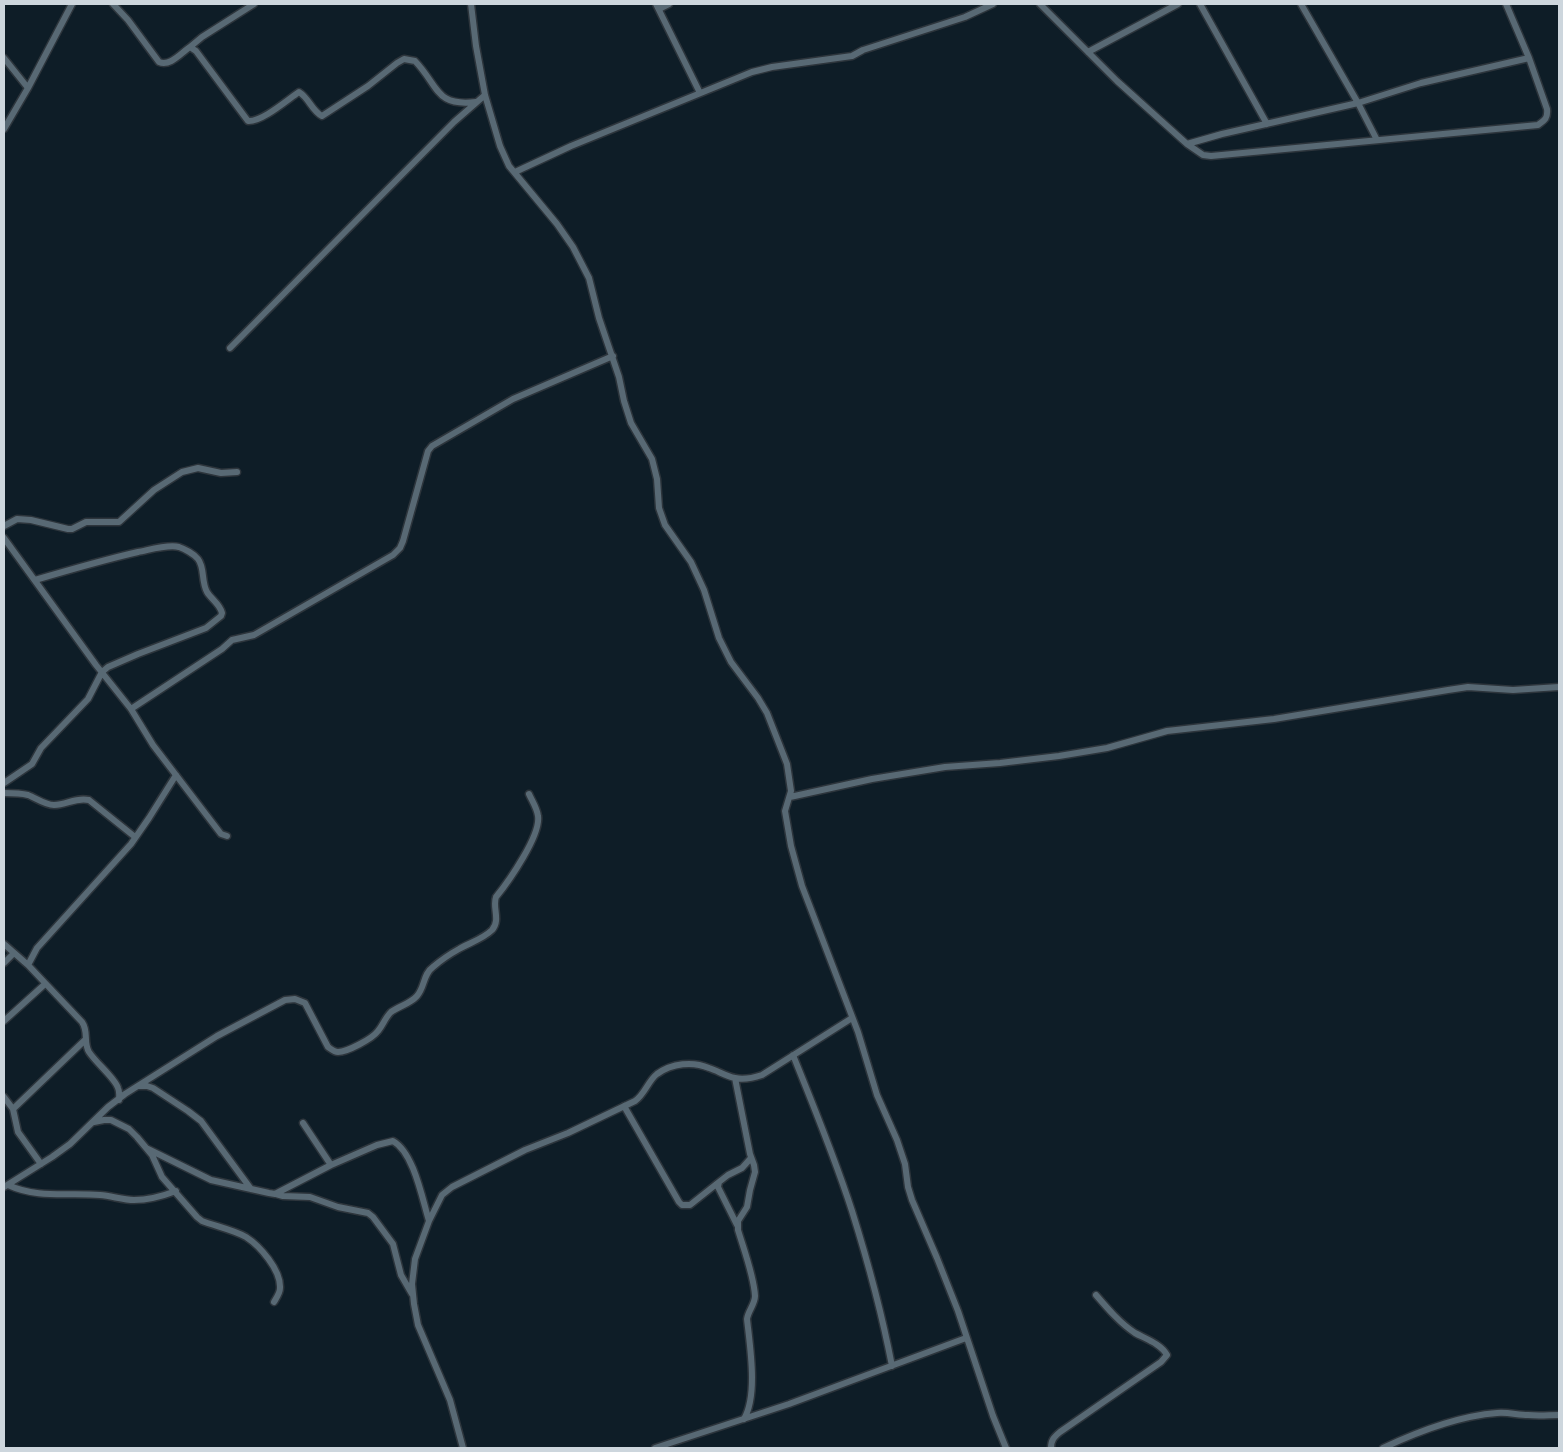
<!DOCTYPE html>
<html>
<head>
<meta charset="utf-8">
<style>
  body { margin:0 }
  #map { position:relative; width:1563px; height:1452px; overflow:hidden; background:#0e1d27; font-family:"PT Sans Narrow",sans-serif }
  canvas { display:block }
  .frame { position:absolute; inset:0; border:5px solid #cdd6dd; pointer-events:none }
</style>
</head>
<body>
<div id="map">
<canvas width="1563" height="1452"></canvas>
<div class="frame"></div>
</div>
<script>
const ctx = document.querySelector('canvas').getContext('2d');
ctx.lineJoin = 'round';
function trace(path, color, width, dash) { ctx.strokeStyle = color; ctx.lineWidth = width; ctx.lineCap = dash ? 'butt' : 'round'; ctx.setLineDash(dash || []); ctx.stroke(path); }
const street = new Path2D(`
  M113,4L128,20L159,62C170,67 181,53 190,47L196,51L248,121C262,122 287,100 299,92C309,98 312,111 322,116L368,86L397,63L404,59L415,61C439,86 435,107 476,102
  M471,4L476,46L485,95L500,146L509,166L557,224L573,247L589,278L599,318L619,377L624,401L631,423L652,459L657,479L659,508L665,525L691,562L704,590L719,638L731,662L758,698L767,713L787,764L791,791L785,811L791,846L802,886L858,1032L877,1095L897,1140L905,1164L908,1187L912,1200L937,1258L958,1311L993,1416L1006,1448
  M656,4L700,93
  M1040,4L1117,81L1187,144L1203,155L1211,156L1538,125C1545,120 1548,118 1547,109L1529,58L1506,4
  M1200,4L1267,124
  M1301,4L1358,103L1377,140
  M659,9L669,4
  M190,47L202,37L254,4
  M1088,52L1178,4
  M4,58L28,88
  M4,129L28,88L72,4
  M1187,144L1222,134L1358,103L1421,83L1529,58
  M515,172L571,146L752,72L772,67L852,56L863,50L965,17L993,4
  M230,348L454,122L485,95
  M4,526L17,519L31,520L68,529H72L86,522H119L154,490L182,472L198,468L221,473L237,472
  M4,538L96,665L131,709L153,745L221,834L227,836
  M131,709L222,649L232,640L254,635L393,555L400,548L403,541L428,451L432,446L513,399L613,356
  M4,783L32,764L41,748L88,699L102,672L108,667L138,654L206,628L221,616L222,613C220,604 211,599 207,592C201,581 205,568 198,559C194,554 185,549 179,547C168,544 149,550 138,552C103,560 69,570 35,580
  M4,793C12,793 20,793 28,795C36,798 45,805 54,805C67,805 75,797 89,800L135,837
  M790,797L872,779L945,767L1000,763L1059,756L1107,748L1167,731L1274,719L1448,690L1468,687L1513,690L1559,687
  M4,944L28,965L82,1022C89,1032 83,1042 89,1052C96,1063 115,1078 118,1088C120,1092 119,1096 119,1100
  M4,963L14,953
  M28,965L37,948L131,844L149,818L176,775
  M4,1021L45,984
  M793,1055C814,1107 835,1158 852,1211C868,1262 882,1314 892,1366
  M735,1078L750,1154L754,1165L755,1172L750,1190L747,1207L738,1221V1230C744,1250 754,1276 755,1296C755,1304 748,1311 747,1319C750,1347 758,1395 744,1419
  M140,1086H147L153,1088L188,1111L201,1121L251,1189
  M4,1097L13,1109L18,1132L41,1164
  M624,1106L679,1202L682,1205H690L719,1182
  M13,1109L85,1040
  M94,1122L104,1120H111L129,1129L137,1137L152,1155L162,1177L197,1217L202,1221C215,1226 234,1230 246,1237C260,1246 281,1270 280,1288C280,1293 277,1297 274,1302
  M303,1123L331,1165
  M148,1149L211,1180L269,1193L275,1194L331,1165L377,1145L393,1141C414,1153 422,1198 429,1221
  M8,1185C38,1199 69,1192 100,1195C112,1196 123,1200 134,1200C148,1200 163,1196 176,1191
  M4,1187L52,1157L70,1144L108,1107L125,1094L217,1036L285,1000L295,999L305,1003L328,1047C331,1049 334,1052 338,1052C347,1052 372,1039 378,1031C383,1025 385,1018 391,1012C399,1006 410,1004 417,996C425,987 423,974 433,967C441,960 450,954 459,949C469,943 483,939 492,930C501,920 492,907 496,897C509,881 541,835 538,816C537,808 532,801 529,794
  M276,1194L283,1196L310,1197L338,1207L368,1213L373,1217L393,1244L401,1275L412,1294
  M737,1225L718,1187L719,1182L728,1175L742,1168L751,1158
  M463,1448L450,1400L418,1325L414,1304L412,1284L415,1259L429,1221L442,1195L452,1187L525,1150L568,1133L635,1101C645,1094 648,1081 657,1074C672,1063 693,1061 709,1068C718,1071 726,1076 735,1078C744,1080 753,1078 762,1075L852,1018
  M655,1448L789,1404L966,1338
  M1051,1448C1051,1440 1054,1437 1060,1432L1161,1362L1167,1355C1161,1344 1146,1339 1135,1333C1120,1323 1108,1309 1096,1295
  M1383,1448C1419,1431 1458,1416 1497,1413C1508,1412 1518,1415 1528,1415C1539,1416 1549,1415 1559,1415`);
trace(street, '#2d353c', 9);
trace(street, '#586974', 6);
</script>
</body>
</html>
